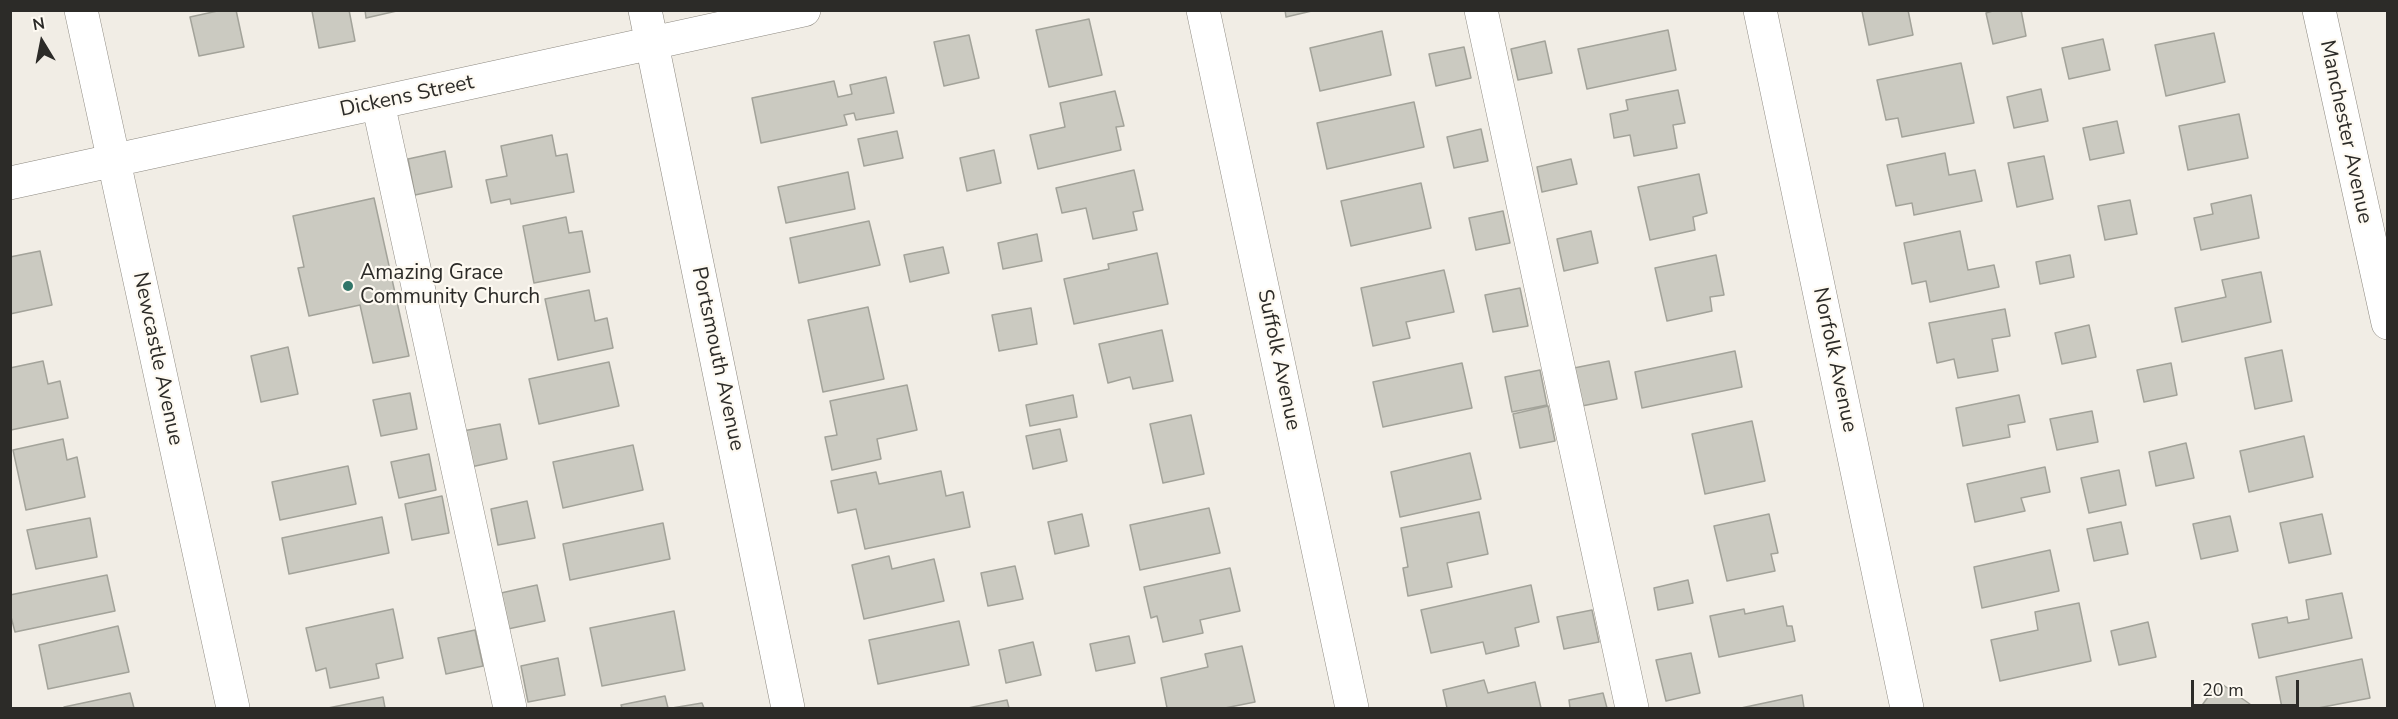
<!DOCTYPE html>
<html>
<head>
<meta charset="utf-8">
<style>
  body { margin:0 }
  #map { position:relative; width:2398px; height:719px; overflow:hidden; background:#f1ede5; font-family:"Nunito Sans",sans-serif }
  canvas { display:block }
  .frame { position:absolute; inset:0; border:12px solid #2c2b28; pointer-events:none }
  .north { position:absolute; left:12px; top:12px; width:60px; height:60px; -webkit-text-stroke:4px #fefaf2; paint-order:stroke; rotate:350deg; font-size:16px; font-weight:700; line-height:24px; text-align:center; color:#2c2b28 }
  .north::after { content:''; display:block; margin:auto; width:21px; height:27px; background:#2c2b28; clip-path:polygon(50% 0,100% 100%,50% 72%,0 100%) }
  .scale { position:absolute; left:2191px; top:680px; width:108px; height:27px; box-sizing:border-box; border:3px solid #2c2b28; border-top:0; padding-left:8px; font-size:18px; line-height:21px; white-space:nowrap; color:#2c2b28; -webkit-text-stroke:4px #fefaf2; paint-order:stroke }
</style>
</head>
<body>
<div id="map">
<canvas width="2398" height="719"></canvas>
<div class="frame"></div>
<div class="north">N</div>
<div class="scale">20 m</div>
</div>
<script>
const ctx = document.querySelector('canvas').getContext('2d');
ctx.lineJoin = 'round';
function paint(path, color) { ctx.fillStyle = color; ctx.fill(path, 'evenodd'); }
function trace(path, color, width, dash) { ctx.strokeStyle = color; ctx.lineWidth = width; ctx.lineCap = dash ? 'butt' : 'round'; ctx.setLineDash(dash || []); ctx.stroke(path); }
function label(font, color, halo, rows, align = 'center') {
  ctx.font = font + ' "Nunito Sans",sans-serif'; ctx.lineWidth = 4.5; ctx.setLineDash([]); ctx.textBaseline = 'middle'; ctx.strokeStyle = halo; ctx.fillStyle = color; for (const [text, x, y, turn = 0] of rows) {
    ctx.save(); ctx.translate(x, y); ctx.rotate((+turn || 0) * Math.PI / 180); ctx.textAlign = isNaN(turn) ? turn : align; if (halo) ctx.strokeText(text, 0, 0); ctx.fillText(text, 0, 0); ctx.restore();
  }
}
const building = new Path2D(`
  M222,10H236L244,47L199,56L190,17Z
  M349,10L355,41L319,48L312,11Z
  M365,10H401L366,18Z
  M1285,10H1316L1286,17Z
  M1908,10L1913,35L1869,45L1862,11Z
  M1996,10H2021L2026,36L1993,44L1986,13Z
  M1089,19L1102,75L1049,87L1036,30Z
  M1668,30L1676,70L1587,89L1578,49Z
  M1382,31L1391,75L1320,91L1310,48Z
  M2214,33L2225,82L2166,96L2155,45Z
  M969,35L979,78L944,86L934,42Z
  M2103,39L2110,70L2069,79L2062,48Z
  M1545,41L1552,73L1518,80L1511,49Z
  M1464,47L1471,78L1436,86L1429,54Z
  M1961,63L1974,123L1902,137L1898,118L1886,120L1877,80Z
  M886,77L894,113L856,120L854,113L844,115L847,125L761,143L752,98L834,81L838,97L852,94L850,85Z
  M2041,89L2048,121L2014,128L2007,97Z
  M1678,90L1685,123L1673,125L1677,148L1634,156L1630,135L1614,138L1610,114L1628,110L1626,100Z
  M1115,91L1124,126L1116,127L1121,150L1038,169L1030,135L1065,127L1060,103Z
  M1414,102L1424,147L1327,169L1317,123Z
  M2239,114L2248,158L2188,170L2179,126Z
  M2117,121L2124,153L2090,160L2083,128Z
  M1481,129L1488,161L1454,168L1447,137Z
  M897,131L903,158L864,166L858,139Z
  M552,135L556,156L567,154L574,192L511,204L510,199L491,203L486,180L507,176L501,146Z
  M994,150L1001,183L967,191L960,158Z
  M445,151L452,187L415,195L408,159Z
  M1945,153L1949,175L1975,170L1982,201L1914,215L1912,203L1896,206L1887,165Z
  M2044,156L2053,199L2017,207L2008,163Z
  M1571,159L1577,184L1542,192L1537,167Z
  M1134,170L1143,210L1133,212L1137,230L1093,239L1086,208L1062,213L1056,188Z
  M848,172L855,209L786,223L778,187Z
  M1699,174L1707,213L1693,217L1695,230L1650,240L1638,187Z
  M1421,183L1431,228L1351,246L1341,201Z
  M2251,195L2259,238L2201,250L2194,218L2213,214L2211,204Z
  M374,198L409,356L373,363L360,305L309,316L298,268L304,267L293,216Z
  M2130,200L2137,234L2105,240L2098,206Z
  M1503,211L1510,243L1476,250L1469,218Z
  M566,217L569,233L582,231L590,272L534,283L523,226Z
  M869,221L880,265L799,283L790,238Z
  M1591,231L1598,263L1564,271L1557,239Z
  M1960,231L1968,270L1994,265L1999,287L1930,302L1926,281L1912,284L1904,243Z
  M1037,234L1042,261L1003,269L998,243Z
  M943,247L949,273L910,282L904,255Z
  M40,251L52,305L10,314V257Z
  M1157,253L1168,304L1074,324L1064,279L1109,269L1108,264Z
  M1716,255L1724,295L1710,297L1712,311L1667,321L1655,268Z
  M2070,255L2074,277L2040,284L2036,262Z
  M1444,270L1454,312L1406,322L1410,338L1373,346L1361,288Z
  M2261,272L2271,322L2182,342L2175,308L2226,297L2222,280Z
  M1520,288L1528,326L1493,332L1485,295Z
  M589,290L595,321L607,318L613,348L558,360L545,299Z
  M868,307L884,379L823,392L808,320Z
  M1031,308L1037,344L999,351L992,315Z
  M2005,309L2010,336L1992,339L1998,371L1958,378L1954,359L1937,363L1929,323Z
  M2089,325L2096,357L2062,364L2055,333Z
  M1162,330L1173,381L1133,389L1130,377L1108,383L1099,344Z
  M288,347L298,394L261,402L251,356Z
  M2282,350L2292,401L2255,409L2245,358Z
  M1735,351L1742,387L1642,408L1635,372Z
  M43,361L48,384L60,381L68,418L11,430L10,368Z
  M1609,361L1617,399L1582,406L1574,368Z
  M609,362L619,406L539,424L529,379Z
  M1462,363L1472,408L1383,427L1373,382Z
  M2171,363L2177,395L2144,402L2137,370Z
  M1540,370L1547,405L1512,412L1505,377Z
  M907,385L917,430L877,439L881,459L832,470L825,437L837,435L830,401Z
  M410,393L417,429L381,436L373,400Z
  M1073,395L1077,417L1030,426L1026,405Z
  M2019,395L2025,422L2008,425L2010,437L1963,446L1956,408Z
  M1548,406L1555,441L1520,448L1513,414Z
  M2092,411L2098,442L2057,450L2050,419Z
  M1191,415L1204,474L1163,483L1150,424Z
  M1752,421L1765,481L1705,494L1692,434Z
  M500,424L507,459L471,467L463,431Z
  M1060,429L1067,461L1033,469L1026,436Z
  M2304,436L2313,477L2249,492L2240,451Z
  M63,439L67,460L77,457L85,497L26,510L13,450Z
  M2186,443L2194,478L2156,486L2149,452Z
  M633,445L643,490L563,508L553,462Z
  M1470,453L1481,499L1400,517L1391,472Z
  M429,454L436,490L399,498L391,462Z
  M348,466L356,504L280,520L272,482Z
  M2045,467L2050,492L2021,498L2025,511L1975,522L1967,484Z
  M2119,470L2126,505L2089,513L2081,478Z
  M941,471L946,496L963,492L970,527L865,549L856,509L838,513L831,481L876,472L879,484Z
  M442,496L449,533L412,540L405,504Z
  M527,501L535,538L498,545L491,509Z
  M1209,508L1220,553L1140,570L1130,525Z
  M1479,512L1488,554L1447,563L1452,587L1408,596L1403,568L1408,567L1401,528Z
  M1082,514L1089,546L1055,554L1048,522Z
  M1769,514L1778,553L1771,554L1775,571L1727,581L1714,526Z
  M2322,514L2331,554L2289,563L2280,523Z
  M2230,516L2238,551L2201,559L2193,524Z
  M382,517L389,553L289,574L282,538Z
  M90,518L97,557L36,569L27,530Z
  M2121,522L2128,554L2094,561L2087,529Z
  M663,523L670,559L570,580L563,544Z
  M2050,550L2059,591L1982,608L1974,567Z
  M889,556L892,569L934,559L944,601L864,619L852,565Z
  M1015,566L1023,599L988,606L981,573Z
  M1230,568L1240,611L1200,620L1203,633L1163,642L1157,616L1151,618L1144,587Z
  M107,575L115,611L15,632L10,613V595Z
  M1688,580L1693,603L1658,610L1654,588Z
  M537,585L545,621L508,629L501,593Z
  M1531,585L1539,622L1515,628L1519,646L1486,654L1483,642L1431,653L1421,610Z
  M2342,593L2352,638L2259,658L2252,624L2287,617L2288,623L2309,619L2306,600Z
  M2079,603L2091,661L2000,681L1991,640L2038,630L2035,612Z
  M1783,606L1787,626H1792L1795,641L1719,657L1710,616L1744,609L1745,614Z
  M393,609L403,658L376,664L379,678L330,688L326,668L316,671L306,628Z
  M1592,610L1599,642L1564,649L1557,617Z
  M674,611L685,670L602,686L590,628Z
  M959,621L969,665L878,684L869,640Z
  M2148,622L2156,657L2119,665L2111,631Z
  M118,626L129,672L48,689L39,645Z
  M475,630L483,666L446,674L438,638Z
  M1129,636L1135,663L1096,671L1090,644Z
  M1033,642L1041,675L1006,683L999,650Z
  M1242,646L1255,702L1225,708H1167L1161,678L1208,667L1205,654Z
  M1691,653L1700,693L1666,701L1656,660Z
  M558,658L565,695L528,702L521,666Z
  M2362,659L2370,698L2318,708H2282L2276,677Z
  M1484,680L1488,693L1535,682L1541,708H1447L1443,690Z
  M2219,682L2254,707L2252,708H2200Z
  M130,693L134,708H64V707Z
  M1603,693L1607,708H1570L1569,700Z
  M1802,695L1804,708H1741Z
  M665,696L668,708H622L621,705Z
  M383,697L385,708H328Z
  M1007,700L1009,708H968Z
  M702,703L704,708H672Z`);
paint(building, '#cbcac1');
trace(building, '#a3a39a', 1.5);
const minor = new Path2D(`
  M81,10L233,708
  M645,10L788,708
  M1203,10L1352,708
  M1481,10L1632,708
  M1760,10L1907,708
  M2319,10L2388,323
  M378,103L510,708
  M10,183L804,10`);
trace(minor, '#8e8a82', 34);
trace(minor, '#fff', 33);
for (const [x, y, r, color] of [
  [348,286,6,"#317669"]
]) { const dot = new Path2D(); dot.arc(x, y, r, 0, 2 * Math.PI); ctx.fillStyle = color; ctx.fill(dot); trace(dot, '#fefaf2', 2); }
label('21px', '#2c2b28', '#fefaf2', [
  ["Dickens Street",407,97,-12],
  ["Manchester Avenue",2345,132,78],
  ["Newcastle Avenue",157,359,78],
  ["Portsmouth Avenue",717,359,78],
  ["Suffolk Avenue",1278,360,78],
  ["Norfolk Avenue",1834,360,78]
]);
label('21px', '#2c2b28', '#fefaf2', [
  ["Amazing Grace",360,274],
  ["Community Church",360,298]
], 'left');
</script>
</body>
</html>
